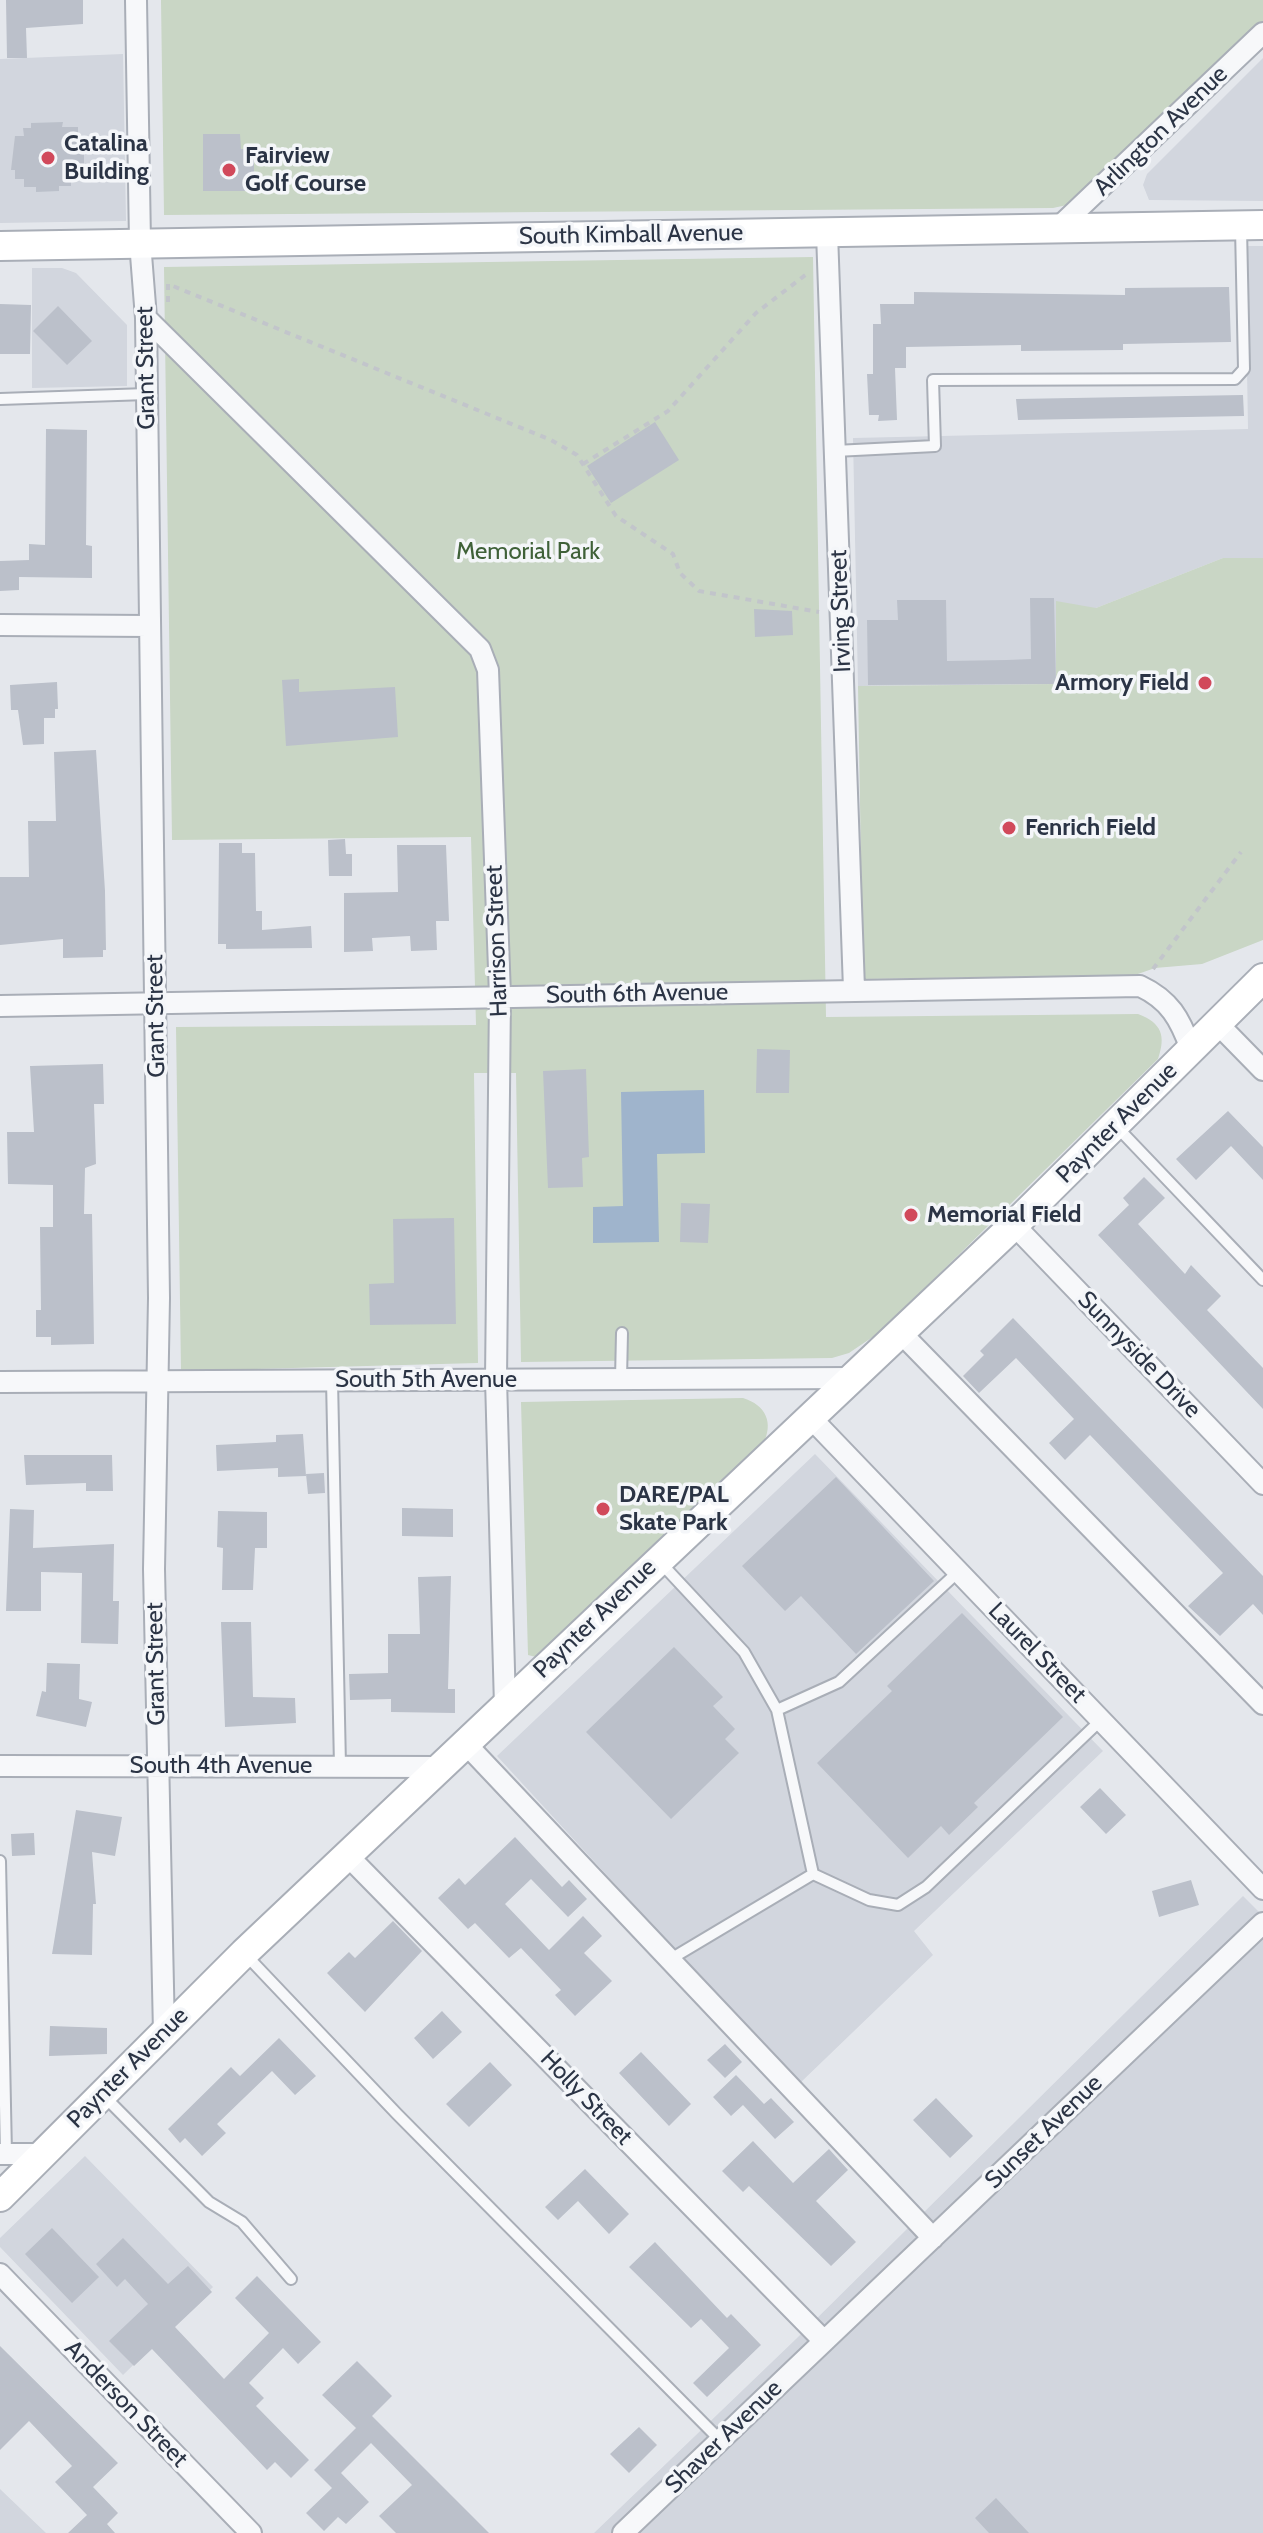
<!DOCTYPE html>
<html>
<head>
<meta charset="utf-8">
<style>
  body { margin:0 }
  canvas { display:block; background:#e4e7ec }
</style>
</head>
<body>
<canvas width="1263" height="2533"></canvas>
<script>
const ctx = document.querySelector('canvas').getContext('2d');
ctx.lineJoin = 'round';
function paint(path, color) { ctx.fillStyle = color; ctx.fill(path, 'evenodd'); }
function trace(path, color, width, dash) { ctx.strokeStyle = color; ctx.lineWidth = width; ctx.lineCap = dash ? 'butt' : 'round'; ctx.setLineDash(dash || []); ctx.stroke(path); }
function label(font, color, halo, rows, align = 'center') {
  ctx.font = font + ' Cabin,sans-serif'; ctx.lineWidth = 7; ctx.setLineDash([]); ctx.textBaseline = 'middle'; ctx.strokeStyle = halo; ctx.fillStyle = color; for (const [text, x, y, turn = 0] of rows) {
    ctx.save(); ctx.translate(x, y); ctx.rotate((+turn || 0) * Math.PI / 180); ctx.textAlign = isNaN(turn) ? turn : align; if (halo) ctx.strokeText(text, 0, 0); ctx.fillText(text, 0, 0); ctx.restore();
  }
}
paint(new Path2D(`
  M123,54L126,221L0,223V59Z
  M1263,58V201L1149,200L1143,185L1147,174Z
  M1245,246H1263V558H1223L1096,608L1056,684L858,686L853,438L1248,429Z
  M32,268H62L76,273L127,325V386L32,388Z
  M815,1454L1103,1751L914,1931L933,1955L799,2084L497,1756Z
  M1243,1896L1263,1916V2533H594L796,2339Z
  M85,2156L213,2287L123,2375L0,2247V2238Z
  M0,2489L46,2533H0Z`), '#d2d6de');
paint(new Path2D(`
  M161,0H1263V21L1078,196L1067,205L1053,208L164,215Z
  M813,257L826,1017L1138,1014C1162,1023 1166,1036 1158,1059L880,1332L849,1353L832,1358L521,1362L516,1073H474L478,1363L181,1371L176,1027L476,1025L471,837L172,840L164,267Z
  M1223,558H1263V940L1202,964L1155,968L1135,975L863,979L858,686L1056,684V601L1096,608Z
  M743,1398C766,1405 774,1423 763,1444L536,1657L528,1655L521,1402Z`), '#c9d6c5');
paint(new Path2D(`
  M704,1090L705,1153L657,1154L659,1242L593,1243V1207L623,1206L621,1092Z`), '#9fb4cc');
paint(new Path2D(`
  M6,0H83V24L26,28L27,58H7Z
  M63,122L62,127H78V138H84V174H80V179H71V186H59V191L36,192V187H24V179H15V170H11L15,136H24L23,128H31V123Z
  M203,134H240L241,149H254V191H203Z
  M1229,287L1231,342L1123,344V350L1021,351V345L906,347V368H895L897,420L878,421L879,415H869L867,374H873V324H881L880,304H914V292L1125,295V288Z
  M0,304L31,305L30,354H0Z
  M58,306L92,341L67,365L33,331Z
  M1243,395L1244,416L1018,420L1016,399Z
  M655,422L679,460L611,503L587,466Z
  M46,429L87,430L86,545L92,546V578L19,577V590L0,591V561L29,560V544L45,545Z
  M1030,598H1054L1056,684L868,685L867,620H898L897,600H946L947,661L1007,660L1031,659Z
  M754,609L792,611L793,635L755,637Z
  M299,679V692L395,687L398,737L286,746L282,680Z
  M57,682L58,709H55V718H44V744L23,745L18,710H11L10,685Z
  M96,750L105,891L106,950H103V957L63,958V939L0,945V877H29L28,821H56L54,752Z
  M345,839L346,854H352V876H329L328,840Z
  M219,843H242V853H255L256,911H262V930L311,926L312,948L226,949V944H218Z
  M397,845H446L449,921H436L437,950L411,951L410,936L372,938L373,951L344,952V893L398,892Z
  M757,1049L790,1050L789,1093H756Z
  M103,1064L104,1104H94L96,1164L85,1168L84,1214H92L94,1344L51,1345V1337H36V1310H41L40,1227H53V1185L8,1184L7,1132H34L30,1066Z
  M586,1069L589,1157L582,1158L583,1187L548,1188L543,1071Z
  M1228,1111L1263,1147V1180L1231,1146L1196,1180L1176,1159Z
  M1144,1177L1165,1198L1138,1224L1185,1274L1191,1265L1221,1296L1207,1310L1263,1368V1409L1098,1235L1129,1205L1123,1198Z
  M681,1203L710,1204L708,1243L680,1242Z
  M454,1218L456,1324L370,1325L369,1284L394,1283L393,1219Z
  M1013,1318L1263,1576V1615L1253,1604L1220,1636L1188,1606L1223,1573L1090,1435L1065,1460L1049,1443L1074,1419L1016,1358L979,1393L963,1376L984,1355L980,1351Z
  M303,1434L306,1476L278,1477V1468L217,1471L216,1445L276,1442V1435Z
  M24,1455H112L113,1491H86V1483L26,1485Z
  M324,1473L325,1493L308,1494L306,1474Z
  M836,1477L934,1581L856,1654L801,1596L785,1611L742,1566Z
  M402,1508L453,1509V1537L402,1536Z
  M10,1509L34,1510L33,1548L114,1544L113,1601H119L118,1644L81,1643L82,1573L41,1572V1611H6Z
  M218,1511L267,1512V1548H255L253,1590H222L223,1548L217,1547Z
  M451,1576L448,1689H455V1713L391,1712V1699L350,1700L349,1674L388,1673V1634H420L418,1577Z
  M962,1613L1063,1717L974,1803L978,1807L949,1835L941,1826L908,1858L817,1763L892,1691L887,1686Z
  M221,1622H251L253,1697L295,1698L296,1723L225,1727Z
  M674,1647L723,1697L713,1706L735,1729L725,1739L739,1753L671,1819L586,1732Z
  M47,1663L80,1664L79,1699L92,1702L86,1727L36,1716L42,1691L46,1692Z
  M1100,1788L1126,1815L1106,1834L1080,1807Z
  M76,1810L122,1817L115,1856L92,1852L96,1904H93L92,1955L52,1954Z
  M34,1833L35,1855L12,1856L11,1834Z
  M515,1837L562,1887L569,1880L587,1899L568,1917L531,1879L505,1904L549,1950L583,1916L602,1936L584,1953L612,1981L575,2016L555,1995L561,1990L521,1948L509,1958L475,1923L468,1929L438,1898L459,1878L465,1885Z
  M1191,1880L1199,1905L1159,1917L1152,1891Z
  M393,1921L422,1951L365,2012L327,1973L349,1952L355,1958Z
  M442,2011L462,2032L433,2059L414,2038Z
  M50,2026L107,2028V2054L49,2056Z
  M279,2038L316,2076L295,2095L272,2071L217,2124L226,2133L202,2156L185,2138L180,2143L168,2129L231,2067L240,2076Z
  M725,2044L742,2062L725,2078L707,2060Z
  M641,2052L691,2104L669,2126L619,2073Z
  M490,2062L512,2085L469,2127L446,2104Z
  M736,2075L764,2104L771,2098L794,2122L775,2139L743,2105L731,2116L713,2097Z
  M936,2098L973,2136L950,2158L913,2120Z
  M753,2141L793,2183L829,2149L848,2170L816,2201L856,2242L831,2266L749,2186L743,2192L722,2171Z
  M585,2169L629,2214L609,2234L578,2201L558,2220L545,2207Z
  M52,2228L99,2277L72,2303L25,2254Z
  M123,2238L168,2284L188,2266L212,2292L175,2327L224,2379L269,2333L235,2298L257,2276L321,2342L298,2364L283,2348L249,2383L264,2398L256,2406L309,2460L291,2478L275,2462L267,2470L152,2349L134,2366L109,2341L148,2304L125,2279L117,2287L96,2264Z
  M655,2242L727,2318L731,2314L761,2345L707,2397L693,2383L729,2348L701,2319L691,2328L629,2267Z
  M0,2346L118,2463L93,2487L118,2513L107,2524L115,2533H68L87,2515L55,2482L72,2466L29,2421L0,2450Z
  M357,2361L392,2396L372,2416L489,2533H396L379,2516L412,2485L371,2443L341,2473L369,2502L346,2524L338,2517L324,2531L306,2513L332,2488L314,2470L356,2428L322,2395Z
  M639,2427L657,2445L629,2473L610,2454Z
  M996,2498L1029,2533H989L975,2518Z`), '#bbc0ca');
const lane = new Path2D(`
  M0,399L147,394
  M835,451L935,446L933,380L1235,379L1244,369L1241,228
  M1116,1126L1263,1280
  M621,1379L622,1333
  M332,1380L340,1766
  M660,1562L744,1652L777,1710L813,1874
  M777,1710L839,1682L959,1571
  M0,1861L6,2154
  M245,1954L397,2114L720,2440
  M669,1960L813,1874L869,1900L898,1905L926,1887L1101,1720
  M104,2096L209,2202L242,2222L291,2279`);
const street = new Path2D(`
  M136,0L140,242L146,318L159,1298L154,1569L164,2033
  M1058,228L1263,33
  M827,233L854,989
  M146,318L480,649L488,670L500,996L496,1379L505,1706
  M0,625L149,626
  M0,1006L1140,986C1170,1000 1180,1019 1191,1049
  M1217,1023L1263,1070
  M1014,1225L1263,1484
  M900,1332L1263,1704
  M0,1382L851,1378
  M810,1417L1263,1889
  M466,1744L933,2238
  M0,1766L442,1767
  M348,1856L824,2341
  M0,2154H43
  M0,2274L251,2533
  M623,2533L1263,1923`);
const secondary = new Path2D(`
  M0,246L1263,225
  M0,2197L244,1953L1014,1225L1263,978`);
trace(lane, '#a9aeb7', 14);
trace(street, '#a9aeb7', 24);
trace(secondary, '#a9aeb7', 32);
trace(new Path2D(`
  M168,302V284L551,440L577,455L616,516L673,554L680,573L699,591L819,612
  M583,464L668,411L756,313L808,273
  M1153,969L1241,852`), '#c2c5cb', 4, [6, 6]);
trace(lane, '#f7f8fa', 10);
trace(street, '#f7f8fa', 20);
trace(secondary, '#fff', 28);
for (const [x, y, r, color] of [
  [48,158,8,"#d1495b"],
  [229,170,8,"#d1495b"],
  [1205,683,8,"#d1495b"],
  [1009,828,8,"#d1495b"],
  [911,1215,8,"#d1495b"],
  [603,1509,8,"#d1495b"]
]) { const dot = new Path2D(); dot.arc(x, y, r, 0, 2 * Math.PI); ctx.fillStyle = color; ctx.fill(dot); trace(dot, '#f4f6f9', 3); }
label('24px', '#2b3445', '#f4f6f9', [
  ["Arlington Avenue",1161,131,-44],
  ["South Kimball Avenue",631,235,-1],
  ["Grant Street",146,368,-91],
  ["Irving Street",841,611,-92],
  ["Harrison Street",497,941,-92],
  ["South 6th Avenue",637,994,-1],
  ["Grant Street",156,1016,-91],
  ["Paynter Avenue",1117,1123,-45],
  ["Sunnyside Drive",1139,1355,46],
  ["South 5th Avenue",426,1380],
  ["Paynter Avenue",595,1619,-44],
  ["Laurel Street",1037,1653,46],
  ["Grant Street",156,1664,-91],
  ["South 4th Avenue",221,1766],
  ["Paynter Avenue",128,2068,-45],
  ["Holly Street",586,2098,46],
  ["Sunset Avenue",1044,2132,-44],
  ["Anderson Street",126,2404,46],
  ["Shaver Avenue",724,2437,-44]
]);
label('bold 24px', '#2b3445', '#f4f6f9', [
  ["Catalina",64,144],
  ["Building",64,172],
  ["Fairview",245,156],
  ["Golf Course",245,184],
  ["Armory Field",1189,683,"right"],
  ["Fenrich Field",1025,828],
  ["Memorial Field",927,1215],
  ["DARE/PAL",619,1495],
  ["Skate Park",619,1523]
], 'left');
label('24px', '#3f6138', '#f4f6f9', [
  ["Memorial Park",528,552]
]);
</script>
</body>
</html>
